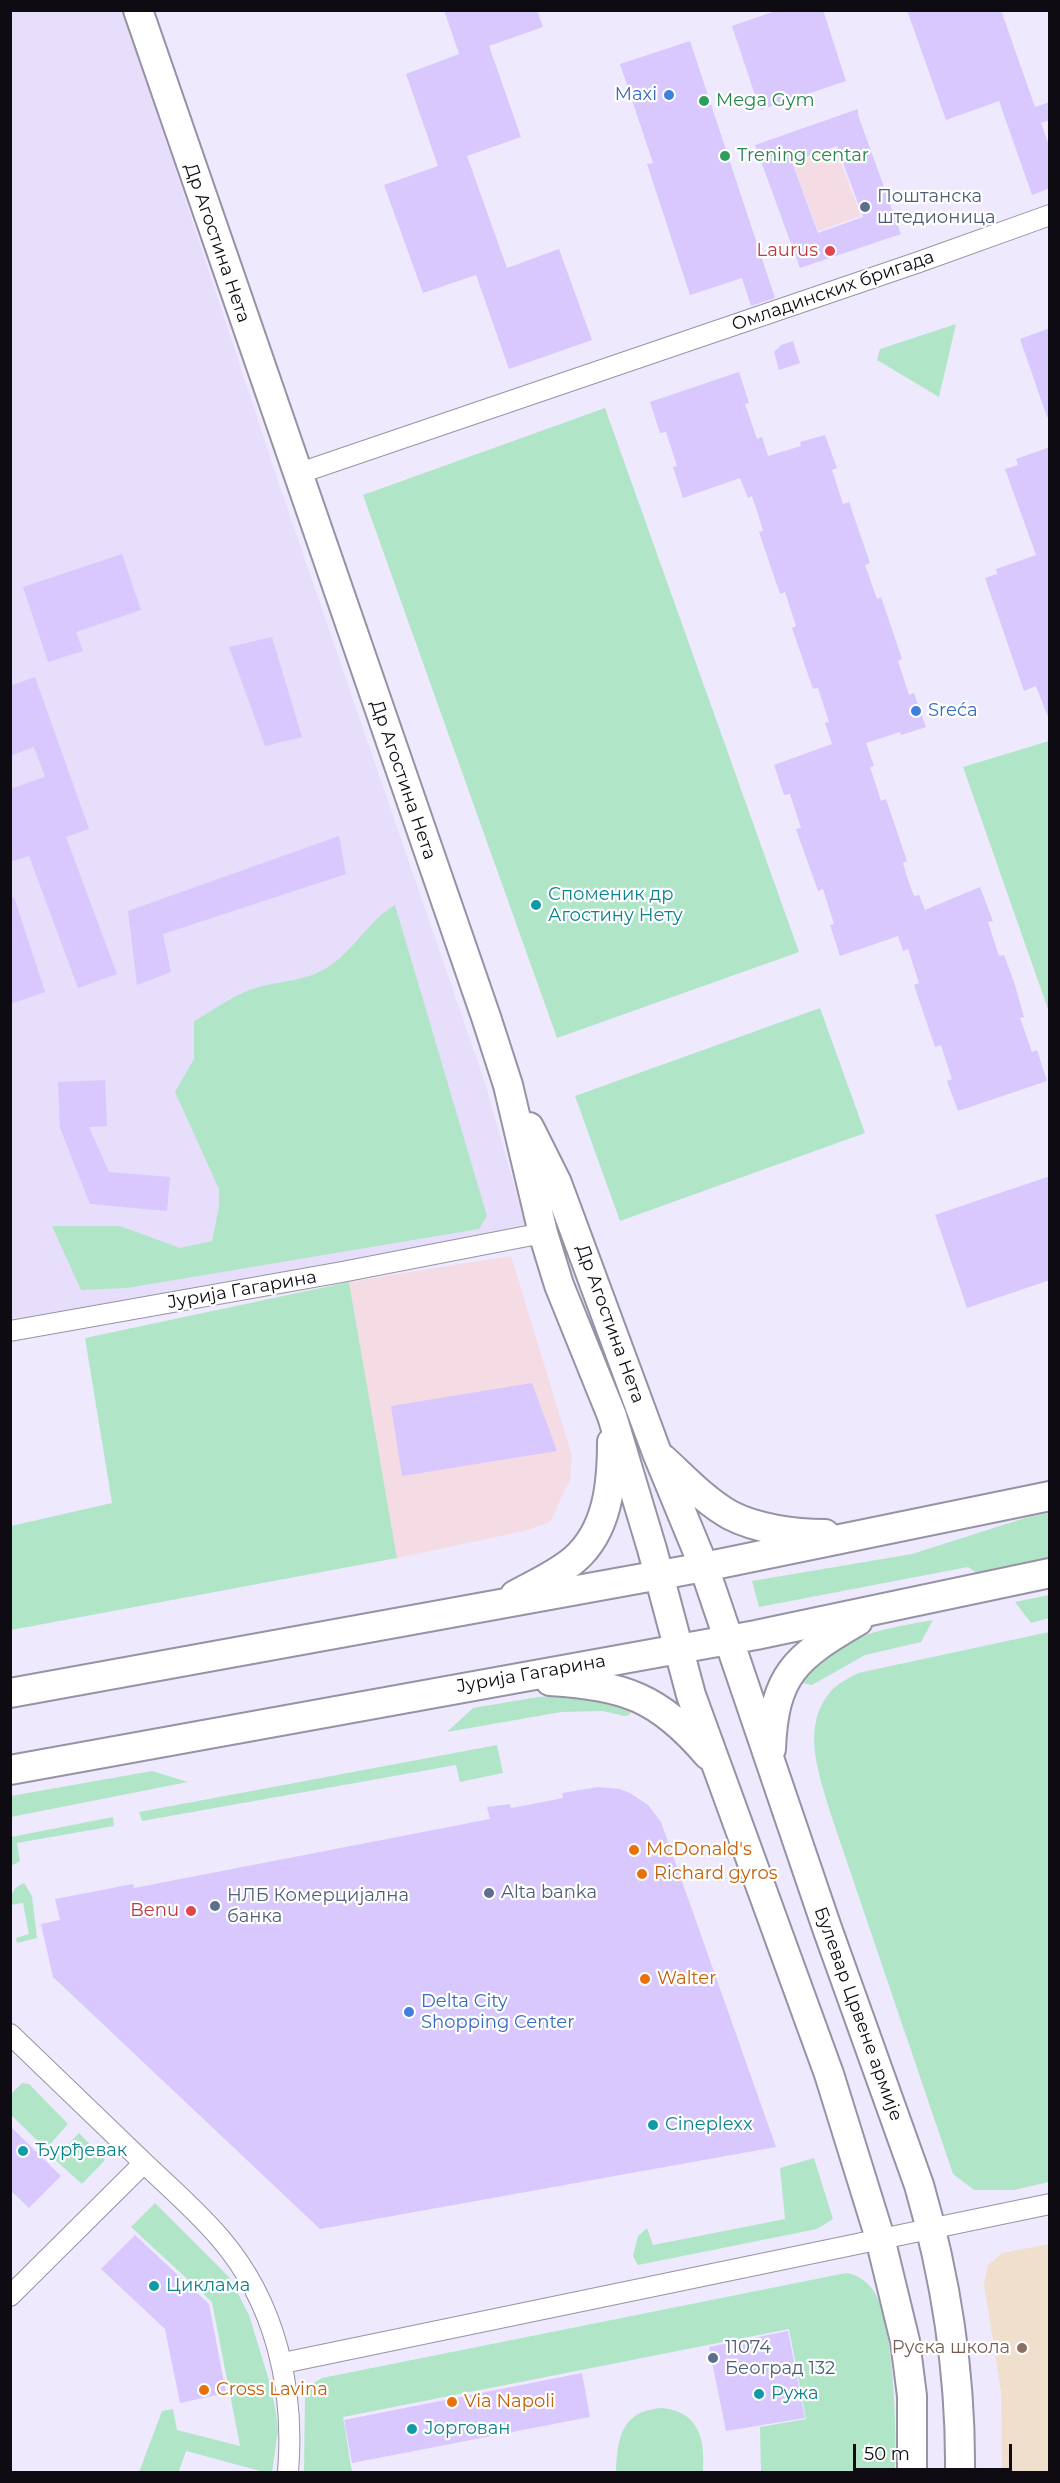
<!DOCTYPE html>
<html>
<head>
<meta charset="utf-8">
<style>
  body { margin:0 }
  #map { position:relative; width:1060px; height:2483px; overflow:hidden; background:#efe9fe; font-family:Montserrat,sans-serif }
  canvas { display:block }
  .frame { position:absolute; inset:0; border:12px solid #0e0b12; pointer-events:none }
  .scale { position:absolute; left:853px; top:2444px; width:159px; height:27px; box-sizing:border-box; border:3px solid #0e0b12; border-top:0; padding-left:8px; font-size:18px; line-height:21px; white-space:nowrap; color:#0e0b12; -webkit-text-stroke:4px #fff; paint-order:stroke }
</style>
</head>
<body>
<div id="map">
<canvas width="1060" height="2483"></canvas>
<div class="frame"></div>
<div class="scale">50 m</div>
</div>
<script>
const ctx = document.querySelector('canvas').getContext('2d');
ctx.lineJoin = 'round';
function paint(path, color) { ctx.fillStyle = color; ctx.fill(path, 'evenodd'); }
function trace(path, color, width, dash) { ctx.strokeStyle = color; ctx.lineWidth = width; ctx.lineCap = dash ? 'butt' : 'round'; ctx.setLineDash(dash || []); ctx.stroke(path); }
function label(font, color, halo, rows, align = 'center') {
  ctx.font = font + ' Montserrat,sans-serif'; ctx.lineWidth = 4.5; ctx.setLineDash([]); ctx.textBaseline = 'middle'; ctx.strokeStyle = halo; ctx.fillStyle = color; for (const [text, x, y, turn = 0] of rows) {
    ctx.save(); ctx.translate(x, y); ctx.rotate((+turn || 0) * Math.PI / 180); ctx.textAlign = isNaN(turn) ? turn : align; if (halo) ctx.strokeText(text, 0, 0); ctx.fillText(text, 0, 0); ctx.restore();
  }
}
paint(new Path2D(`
  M836,149L861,216L818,231L793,163Z
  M511,1256L572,1456L570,1479L550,1522L524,1531L397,1558L349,1282Z`), '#f4dbe4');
paint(new Path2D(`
  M11,11H123L281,490L486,1086L528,1235L11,1331Z`), '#e7defb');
paint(new Path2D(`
  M1049,2244V2472H1002L1001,2391L984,2285L988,2265L1002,2253Z`), '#f1dfce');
paint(new Path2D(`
  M956,324L939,397L877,360L880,349Z
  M605,408L799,952L557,1038L363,495Z
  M1049,741H1050L1049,1012L963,767Z
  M395,905L487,1216L479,1229L127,1288L81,1290L52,1226H120L180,1248L212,1241L219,1207V1189L175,1092L194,1059V1021C211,1012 229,998 247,991C272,981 299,983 323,970C353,954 367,921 395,905Z
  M820,1008L865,1133L620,1221L575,1096Z
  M349,1282L397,1558L11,1630V1526L112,1503L85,1338Z
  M1049,1513V1558L977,1573L968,1567L759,1607L752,1581L912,1554L1025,1518Z
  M1049,1595V1618L1031,1623L1015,1602Z
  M933,1620L921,1642L865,1655L812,1685L802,1683C807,1672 815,1667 824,1659C859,1631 890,1628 933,1620Z
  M1049,1632V2182L1014,2190H974L953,2174L830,1812C819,1773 800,1727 831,1691C837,1684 849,1678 858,1673Z
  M578,1694L634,1706L629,1715L624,1716L603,1711L561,1712L447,1732L473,1708L538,1697Z
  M497,1745L503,1773L460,1782L456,1765L142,1821L139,1812Z
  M152,1771L188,1782L11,1817V1796Z
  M113,1817L114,1826L17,1843L20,1861L11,1866V1837Z
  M24,1883L32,1896L37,1938L17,1943L16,1938L29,1934L23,1903L11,1905C10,1894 14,1887 24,1883Z
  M22,2083L29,2084L68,2124L46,2149L11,2115V2094Z
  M79,2133L105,2160L82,2184L54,2159Z
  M814,2158L833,2219L817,2229L638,2265L633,2256L638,2236L647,2228L653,2245L785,2219L780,2168Z
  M155,2203L230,2278L249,2315L271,2387L276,2413L278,2431L272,2472H264L186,2451L179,2471L182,2472H139L162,2411L173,2409L177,2430L240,2446L212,2302L131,2227Z
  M846,2273C858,2274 869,2283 875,2293C894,2327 897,2432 895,2472H761L760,2427L806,2419L789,2329L343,2417L352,2472H304L305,2394L309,2386L322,2378Z
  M662,2408C700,2412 705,2440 703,2472H616C617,2440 621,2410 662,2408Z`), '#b0e6c7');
paint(new Path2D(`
  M444,10H537L543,27L489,46L521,137L467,156L507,268L559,249L592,340L509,369L476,275L423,293L384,185L438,166L406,74L459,54Z
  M778,10H823L846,81L760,110L732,26Z
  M907,10H1001L1035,107L1050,102V120L1041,123L1050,148V188L1032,195L999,101L946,120Z
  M690,41L775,298L751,306L742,278L690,295L647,164L653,163L620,64Z
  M858,109V115L901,234L800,268L755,145ZM837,146L863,217L818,233L792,162Z
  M1050,328V416L1047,417L1020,339Z
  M793,341L800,363L779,370L774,352L781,345Z
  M739,372L749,403L745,404L757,439L762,437L768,456L801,446L800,442L825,435L837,468L832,470L843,504L849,502L870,563L865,565L877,599L881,597L902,659L898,661L909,695L914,693L926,727L901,735L900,732L866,743L874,766L870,767L881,801L886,799L907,861L903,863L908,880L914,896L919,895L925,910L980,887L993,921L988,922L999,956L1004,955L1015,985L1024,1017L1020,1018L1032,1052L1037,1050L1047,1081L958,1111L947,1081L952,1079L941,1045L935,1047L914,985L919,983L908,949L903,951L898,936L840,956L830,925L834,924L823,889L818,891L796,829L801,828L790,794L784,795L774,765L832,744L825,723L829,722L818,688L813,689L792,628L796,626L785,592L780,594L759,532L763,531L758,514L752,496L748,498L740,478L683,498L673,467L677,466L666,432L660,433L650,402Z
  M1050,447V717H1048L1036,686L1024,691L985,578L997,574L996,569L1036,555L1005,469L1018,465L1016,459Z
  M122,554L141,610L76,632L83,651L48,662L23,587Z
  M272,637L302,737L265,746L229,647Z
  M35,677L89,829L66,837L117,974L78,988L29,856L10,862V789L45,777L34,747L10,756V686Z
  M339,836L346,874L163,934L171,972L137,985L128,911Z
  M14,897L45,992L10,1004V898Z
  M105,1080L107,1126L89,1127L109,1172L170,1177L167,1211L90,1204L60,1128L58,1082Z
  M1050,1176V1280L967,1308L935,1215Z
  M532,1383L557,1451L402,1476L391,1406Z
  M598,1787L620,1789L630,1793L648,1805L661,1822L776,2147L320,2229L53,1977L41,1924L60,1920L55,1899L133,1884L134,1888L490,1819L487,1807L510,1804L511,1808L528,1805L563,1798L562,1793Z
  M10,2126L61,2176L29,2208L10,2190Z
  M135,2235L209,2304L226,2393L180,2403L165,2329L101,2269Z
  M788,2331L805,2418L726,2431L709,2347Z
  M582,2373L590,2417L352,2463L344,2420Z`), '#d8c8fe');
const street = new Path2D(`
  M297,474L919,262L1050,215
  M10,1331L342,1272L543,1233
  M10,2034C54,2076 98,2119 142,2161C168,2186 196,2210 220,2238C276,2303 295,2389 288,2472
  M10,2296L144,2163
  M283,2363L1050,2204`);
const secondary = new Path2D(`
  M138,10L486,1017L508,1085L543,1233L559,1285L612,1416L652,1549L691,1695L829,2074L880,2238L905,2341L912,2396V2472
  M529,1127L557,1183L657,1453L704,1567L827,1928L919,2185C946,2278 961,2376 960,2472
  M663,1459C684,1478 705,1501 730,1515C757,1529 795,1534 825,1534
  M515,1595C535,1584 558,1574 575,1559C608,1530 612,1483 612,1442
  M550,1681C624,1686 658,1696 708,1755
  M10,1693L704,1567L1050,1496
  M771,1749C774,1674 796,1657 858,1621
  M10,1770L756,1635L1050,1573`);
trace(street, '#9792a5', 22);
trace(secondary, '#9792a5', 32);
trace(street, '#fff', 20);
trace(secondary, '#fff', 28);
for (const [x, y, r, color] of [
  [669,95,6,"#3f7fe0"],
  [704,101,6,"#2e9e5b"],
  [725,156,6,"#2e9e5b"],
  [865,207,6,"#5c6f8a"],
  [830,251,6,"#e0444e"],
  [916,711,6,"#3f7fe0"],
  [536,905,6,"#0f9aa8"],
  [634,1850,6,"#e8710a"],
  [642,1874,6,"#e8710a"],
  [489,1893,6,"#5c6f8a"],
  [215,1906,6,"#5c6f8a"],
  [191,1911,6,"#e0444e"],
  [645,1979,6,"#e8710a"],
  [409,2012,6,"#3f7fe0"],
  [653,2125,6,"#0f9aa8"],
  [23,2151,6,"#0f9aa8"],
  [154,2286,6,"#0f9aa8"],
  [1022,2348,6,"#8d6e63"],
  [713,2358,6,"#5c6f8a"],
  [204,2390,6,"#e8710a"],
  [759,2394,6,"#0f9aa8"],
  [452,2402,6,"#e8710a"],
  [412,2429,6,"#0f9aa8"]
]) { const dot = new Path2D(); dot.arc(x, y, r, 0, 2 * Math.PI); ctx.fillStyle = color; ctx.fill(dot); trace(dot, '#fff', 2); }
label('18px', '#366cbe', '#fff', [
  ["Maxi",657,95,"right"],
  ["Sreća",928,711],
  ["Delta City",421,2002],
  ["Shopping Center",421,2023]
], 'left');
label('18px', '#27864d', '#fff', [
  ["Mega Gym",716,101],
  ["Trening centar",737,156]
], 'left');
label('18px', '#4e5e75', '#fff', [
  ["Поштанска",877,197],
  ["штедионица",877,218],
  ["Alta banka",501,1893],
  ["НЛБ Комерцијална",227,1896],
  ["банка",227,1917],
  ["11074",725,2348],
  ["Београд 132",725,2369]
], 'left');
label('18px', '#0e0b12', '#fff', [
  ["Др Агостина Нета",217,243,71],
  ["Омладинских бригада",833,291,-19],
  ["Др Агостина Нета",403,780,71],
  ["Јурија Гагарина",242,1290,-10],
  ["Др Агостина Нета",610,1324,70],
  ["Јурија Гагарина",531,1674,-10],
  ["Булевар Црвене армије",858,2014,70]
]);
label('18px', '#be3a42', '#fff', [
  ["Laurus",818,251],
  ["Benu",179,1911]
], 'right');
label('18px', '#0d838f', '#fff', [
  ["Споменик др",548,895],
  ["Агостину Нету",548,916],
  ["Cineplexx",665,2125],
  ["Ђурђевак",35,2151],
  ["Циклама",166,2286],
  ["Ружа",771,2394],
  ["Јоргован",424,2429]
], 'left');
label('18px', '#c56008', '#fff', [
  ["McDonald's",646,1850],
  ["Richard gyros",654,1874],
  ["Walter",657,1979],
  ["Cross Lavina",216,2390],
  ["Via Napoli",464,2402]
], 'left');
label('18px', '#785e54', '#fff', [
  ["Руска школа",1010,2348]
], 'right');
</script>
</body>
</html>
